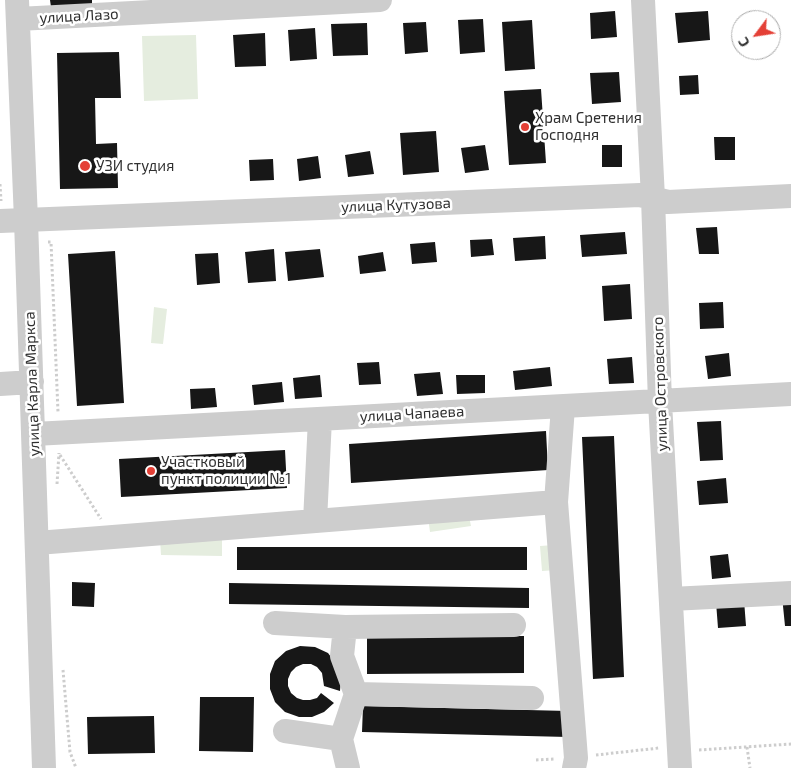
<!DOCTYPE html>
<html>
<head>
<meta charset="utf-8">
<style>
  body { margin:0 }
  #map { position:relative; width:791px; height:768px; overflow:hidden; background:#fff; font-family:"Exo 2",sans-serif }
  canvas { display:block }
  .north { position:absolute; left:731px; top:10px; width:50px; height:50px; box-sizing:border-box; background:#fff; border:1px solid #acacac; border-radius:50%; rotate:239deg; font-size:14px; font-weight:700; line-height:20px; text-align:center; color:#303030 }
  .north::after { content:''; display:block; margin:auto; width:18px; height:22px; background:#e44036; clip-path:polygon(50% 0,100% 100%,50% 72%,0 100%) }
</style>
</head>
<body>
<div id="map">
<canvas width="791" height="768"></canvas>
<div class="north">С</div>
</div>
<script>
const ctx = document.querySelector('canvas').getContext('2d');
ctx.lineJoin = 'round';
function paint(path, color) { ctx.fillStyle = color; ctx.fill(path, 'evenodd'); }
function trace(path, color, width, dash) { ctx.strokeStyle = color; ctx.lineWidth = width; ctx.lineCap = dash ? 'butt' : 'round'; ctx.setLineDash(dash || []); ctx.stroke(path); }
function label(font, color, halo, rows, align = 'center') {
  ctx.font = font + ' "Exo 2",sans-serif'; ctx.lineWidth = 5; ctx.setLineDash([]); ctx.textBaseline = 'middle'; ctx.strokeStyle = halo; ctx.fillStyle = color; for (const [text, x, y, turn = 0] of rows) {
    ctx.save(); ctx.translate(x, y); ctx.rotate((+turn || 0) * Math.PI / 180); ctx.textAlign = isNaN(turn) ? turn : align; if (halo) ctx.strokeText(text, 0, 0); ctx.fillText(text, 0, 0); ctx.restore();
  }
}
paint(new Path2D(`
  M196,35L198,99L144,101L142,36Z
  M154,307L167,309L163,344L151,343Z
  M468,511L471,526L430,532L428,517Z
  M160,539L222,540V556L161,555Z
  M554,545L556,570L542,571L540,546Z`), '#e5eddf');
paint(new Path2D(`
  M50,0H92V5L51,7Z
  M615,11L617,37L591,39L590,13Z
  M708,11L710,40L678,43L675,13Z
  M483,19L485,52L460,54L458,20Z
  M532,20L535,69L505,71L502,22Z
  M426,22L428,52L405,54L403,23Z
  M367,23L368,55L333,56L331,24Z
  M315,28L317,59L290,61L288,30Z
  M265,33L266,66L235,67L233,35Z
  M119,52L121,98H95L96,144L117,143L118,188L60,189L57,53Z
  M619,72L621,102L592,104L590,73Z
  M698,75L699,94L680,95L679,76Z
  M541,89L546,163L509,165L504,91Z
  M436,131L439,172L403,175L400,133Z
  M714,137H735V160H715Z
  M485,145L489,170L465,173L461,148Z
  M602,145H622V167H602Z
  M370,151L374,174L348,177L345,155Z
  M318,156L321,178L299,181L297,159Z
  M273,159L274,180L250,181L249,160Z
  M717,227L719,254H699L696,228Z
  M625,232L627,254L582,257L580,235Z
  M545,236L546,259L515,261L513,238Z
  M492,239L494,255L471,257L470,240Z
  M435,242L437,262L412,264L410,244Z
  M274,249L276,281L248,283L245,252Z
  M320,249L324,277L288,281L285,252Z
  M115,251L124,403L77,406L68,254Z
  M383,252L386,271L360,274L358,256Z
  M218,253L220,283L197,285L195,254Z
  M630,284L632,319L604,321L602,286Z
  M723,302L724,328L700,329L699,303Z
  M729,353L731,376L708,379L705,356Z
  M632,357L634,383L609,384L607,359Z
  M379,362L381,384L359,385L357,363Z
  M550,367L552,386L515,390L513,371Z
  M440,372L443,394L417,396L414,374Z
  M320,375L322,397L295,399L293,378Z
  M456,375H485V393L457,394Z
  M282,382L284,402L254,405L252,385Z
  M215,388L217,407L191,409L190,389Z
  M721,421L723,460L700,461L697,422Z
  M546,431L548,470L351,483L349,444Z
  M614,436L624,677L593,679L582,437Z
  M285,450L287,488L121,497L119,459Z
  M726,478L728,503L699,505L697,481Z
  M237,547H527V570H237Z
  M728,554L731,577L712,579L710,556Z
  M72,582L95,583L94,607L72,606Z
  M229,583L529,588V608L229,604Z
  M791,595V626H785L782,596Z
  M744,600L746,626L718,628L716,602Z
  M524,636V673L367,674V637Z
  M300,646L315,647L328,653L337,665L341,678L340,691L324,686L322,673L317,667L311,664H303L296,667L291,672L288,679V686L291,693L297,698L303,700H310L317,698L321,693L334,703L324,712L312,717H299L285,712L275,702L270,689V674L275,661L286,651Z
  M200,697H254L253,752L199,751Z
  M363,706L568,711V737L362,732Z
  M154,716L155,753L88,754L87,717Z`), '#171717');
trace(new Path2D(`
  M0,184L1,201
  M48,242H51L58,412
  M60,455L101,519
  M57,484L59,453
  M63,670L70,752L76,768
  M747,747L750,768
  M699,750L791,744
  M596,755L659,748
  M536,760L555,759`), '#cdcdcd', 3, [2.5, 2.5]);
trace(new Path2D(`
  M17,0L26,220L44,768
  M643,0L653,198L660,402L680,768
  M18,19L380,0
  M0,221L640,195L668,202L791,196
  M0,384L32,382
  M34,434L791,394
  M556,502L563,407
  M315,521L320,419
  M37,543L556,502L576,758L574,768
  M671,599L791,593
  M275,623L345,627
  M356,694L532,698
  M285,731L341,739L348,768
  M341,739L356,694L342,656L345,627L514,625`), '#cdcdcd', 24);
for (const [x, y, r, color] of [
  [525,127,5,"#e44036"],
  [85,166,6,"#e44036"],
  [151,471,5,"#e44036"]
]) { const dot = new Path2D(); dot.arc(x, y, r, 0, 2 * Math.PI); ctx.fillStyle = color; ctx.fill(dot); trace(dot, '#fff', 2); }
label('15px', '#303030', '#fff', [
  ["улица Лазо",79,16,-3],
  ["улица Кутузова",396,205,-2],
  ["улица Карла Маркса",32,384,-92],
  ["улица Островского",660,384,-92],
  ["улица Чапаева",412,414,-3]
]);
label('15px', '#303030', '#fff', [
  ["Храм Сретения",535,118],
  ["Господня",535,135],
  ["УЗИ студия",96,166],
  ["Участковый",161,462],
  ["пункт полиции №1",161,479]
], 'left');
</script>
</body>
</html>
